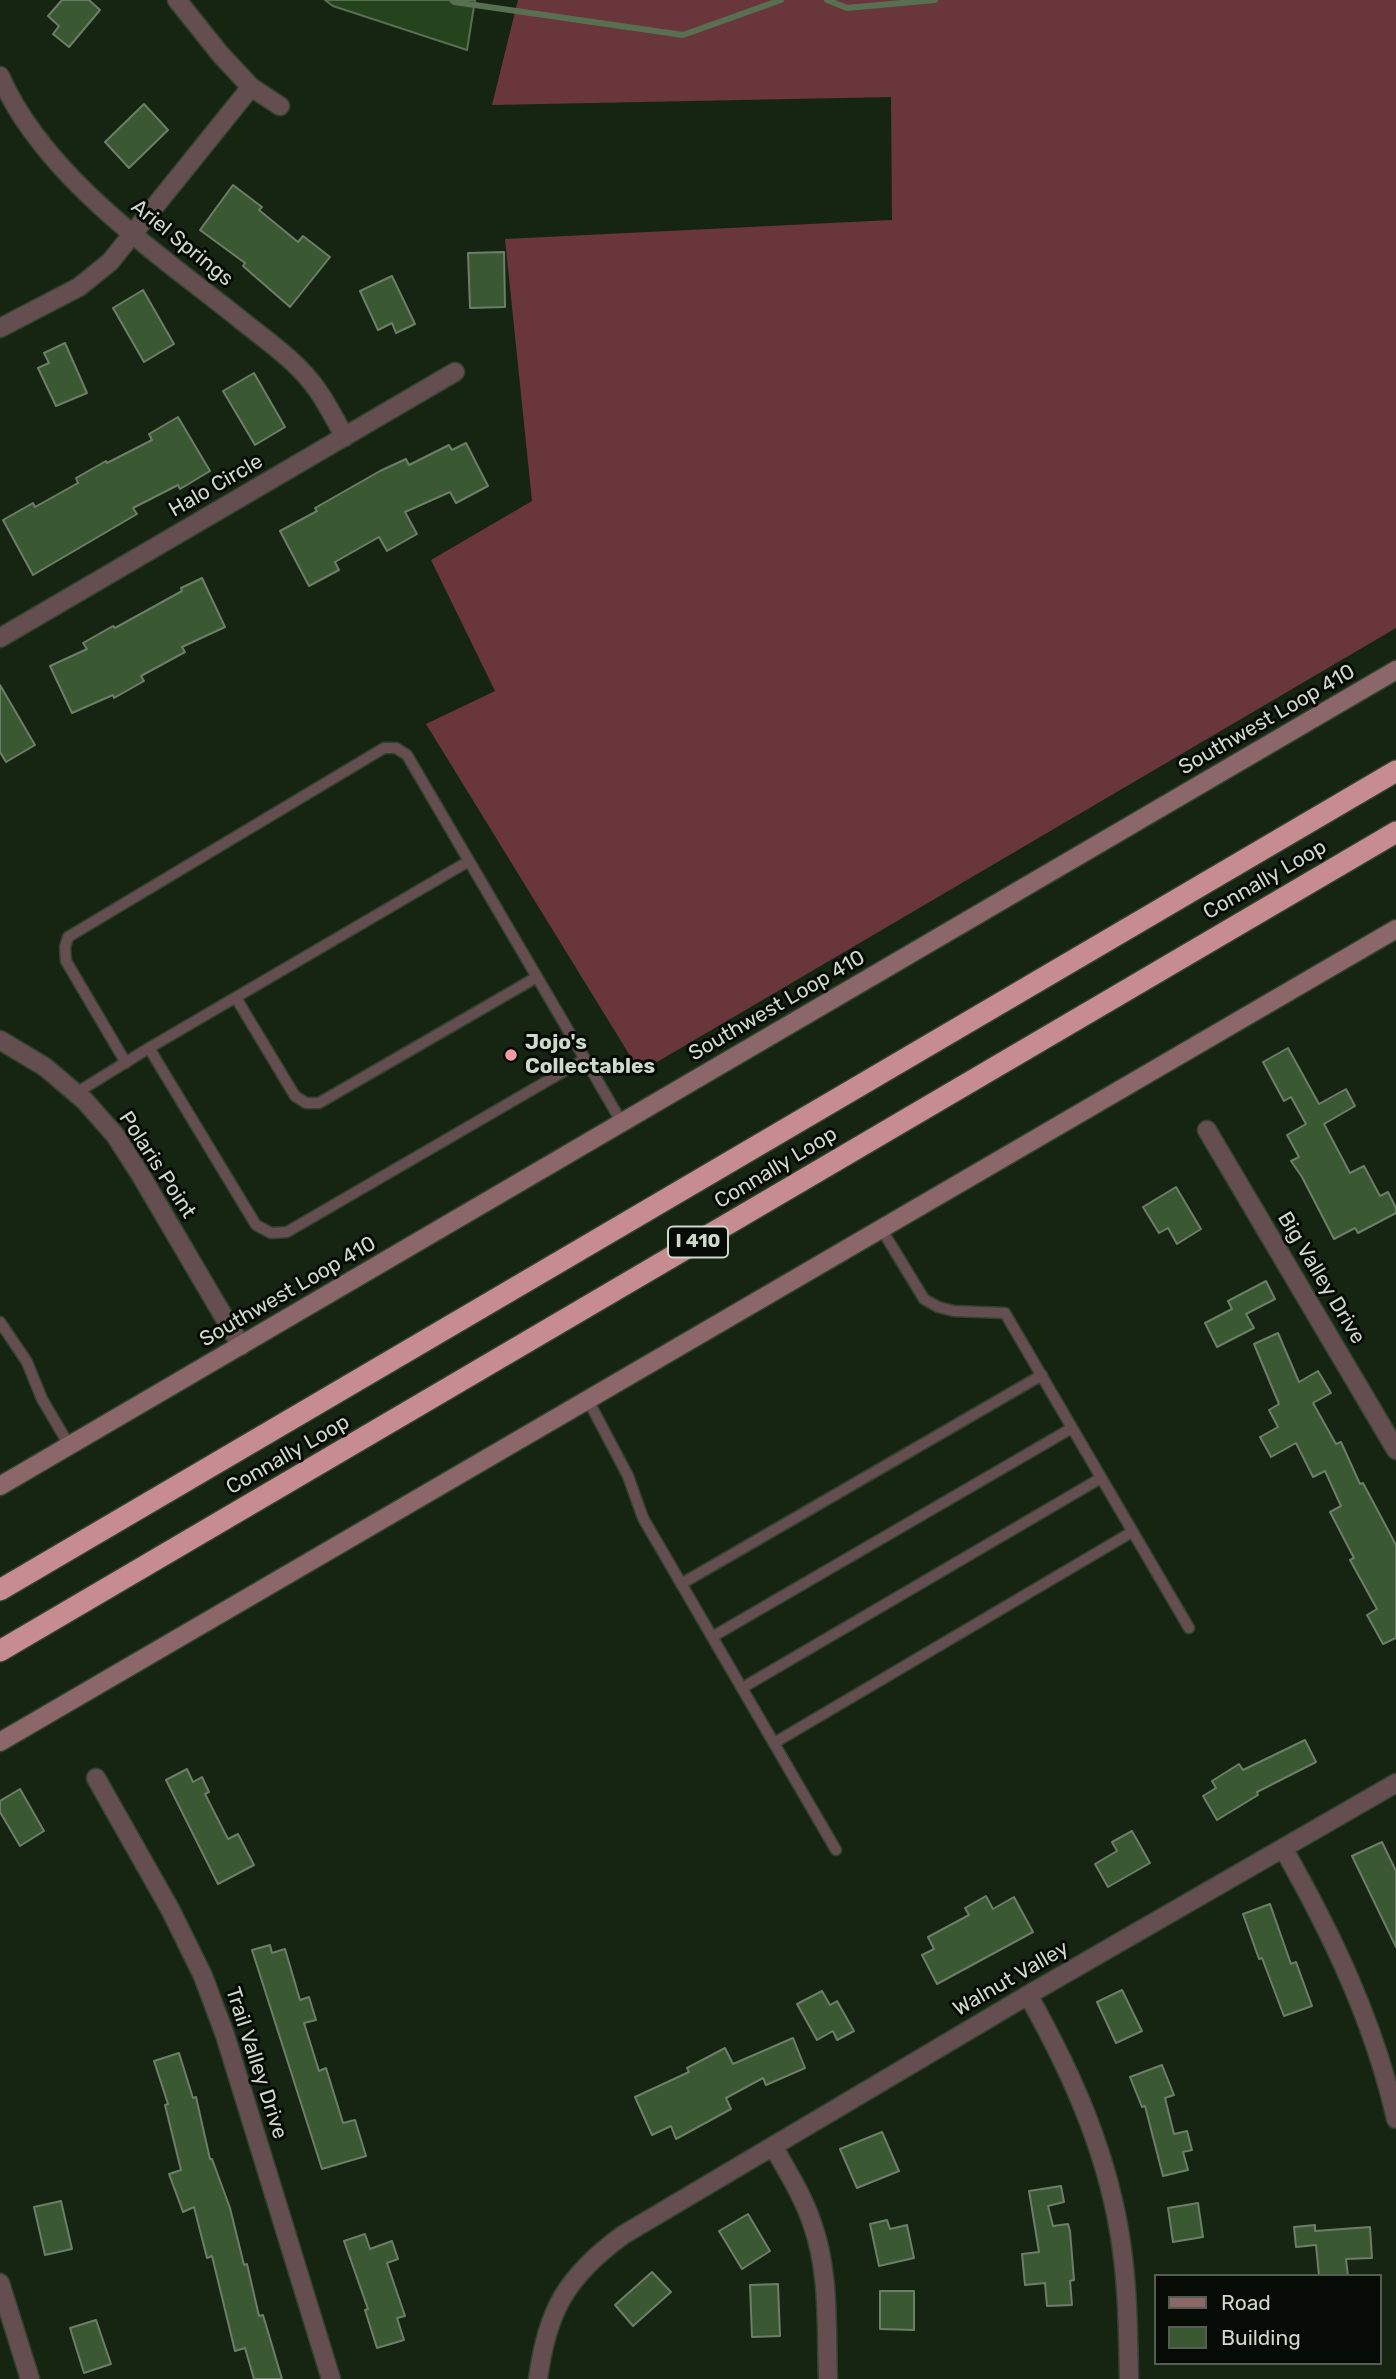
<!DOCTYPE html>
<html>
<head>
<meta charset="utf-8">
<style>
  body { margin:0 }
  #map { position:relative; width:1396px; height:2379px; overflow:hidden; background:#162512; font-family:Rubik,sans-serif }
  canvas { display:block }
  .legend { position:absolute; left:1154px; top:2274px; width:228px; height:91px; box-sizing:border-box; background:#060c05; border:2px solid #565e54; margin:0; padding:9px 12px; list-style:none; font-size:21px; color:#ced8cb }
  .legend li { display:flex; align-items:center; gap:14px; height:35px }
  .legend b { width:35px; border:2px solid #565e54 }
</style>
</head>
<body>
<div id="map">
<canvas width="1396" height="2379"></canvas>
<ul class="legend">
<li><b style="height:9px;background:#8c6769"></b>Road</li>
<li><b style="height:19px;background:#3a5932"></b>Building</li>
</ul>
</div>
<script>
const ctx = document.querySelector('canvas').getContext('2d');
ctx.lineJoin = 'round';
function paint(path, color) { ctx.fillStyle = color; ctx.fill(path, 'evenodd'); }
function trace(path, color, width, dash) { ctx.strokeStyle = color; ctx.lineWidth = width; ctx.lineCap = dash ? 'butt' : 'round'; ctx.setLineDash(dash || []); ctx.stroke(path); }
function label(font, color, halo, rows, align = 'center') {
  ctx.font = font + ' Rubik,sans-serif'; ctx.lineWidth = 6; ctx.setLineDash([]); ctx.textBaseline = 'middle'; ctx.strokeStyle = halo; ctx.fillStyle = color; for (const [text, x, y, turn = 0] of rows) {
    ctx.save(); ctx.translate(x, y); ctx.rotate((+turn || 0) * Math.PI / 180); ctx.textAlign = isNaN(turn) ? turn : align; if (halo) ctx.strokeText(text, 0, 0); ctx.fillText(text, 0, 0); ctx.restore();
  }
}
paint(new Path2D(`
  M518,0H1396V628L640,1072L426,724L495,691L431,560L532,501L505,239L892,220L891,97L492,105Z`), '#69363b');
const water = new Path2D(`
  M325,0H475L467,50L333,6Z`);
paint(water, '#25431d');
trace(water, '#587051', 2);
trace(new Path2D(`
  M452,0L454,2L683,35L781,0
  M827,0L847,8L935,0`), '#587051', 6);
const building = new Path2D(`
  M62,0H89L100,10L69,47L53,34L59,26L48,16Z
  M144,104L168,130L129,168L105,142Z
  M233,185L262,207L259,210L298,242L303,236L330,257L290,307L243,266L245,263L200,230Z
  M504,252L505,307L470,308L468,253Z
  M392,276L415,324L396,333L392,323L378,330L360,291Z
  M143,290L174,344L144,362L113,308Z
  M65,343L87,393L56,406L38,368L49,363L44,353Z
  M254,373L285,427L255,445L223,391Z
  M178,417L210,471L180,489L178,485L133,508L137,514L33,575L3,520L33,503L35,507L78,483L76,478L106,461L107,463L152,440L149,434Z
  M466,443L488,486L456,503L450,492L405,512L417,534L387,551L379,537L335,562L339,570L309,586L280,531L317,511L315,508L380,471L406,459L409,465L449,445L452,450Z
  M202,578L225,627L182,647L185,652L141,676L144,681L114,698L113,695L72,713L50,666L87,649L83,643L113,626L115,628L182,591L181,588Z
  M0,685L35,745L6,762L0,752Z
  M1288,1048L1319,1104L1346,1089L1355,1106L1324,1124L1350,1173L1364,1166L1380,1196L1388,1192L1396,1208V1213L1358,1233L1355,1228L1334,1239L1302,1177L1291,1161L1299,1157L1287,1135L1306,1124L1291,1097L1284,1101L1263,1062Z
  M1176,1187L1201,1229L1177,1244L1168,1228L1159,1233L1143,1207Z
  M1266,1281L1275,1299L1246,1314L1254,1328L1217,1347L1205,1323L1232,1309L1228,1301Z
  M1278,1333L1299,1382L1318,1371L1331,1393L1313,1403L1336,1444L1341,1442L1360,1484L1363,1483L1396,1545V1638L1383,1644L1367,1615L1377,1609L1350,1560L1354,1558L1330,1512L1341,1506L1325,1471L1313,1477L1296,1443L1271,1457L1260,1437L1278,1427L1269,1410L1279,1404L1254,1344Z
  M1305,1740L1316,1762L1257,1792L1258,1795L1217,1820L1203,1796L1216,1788L1212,1781L1239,1764L1243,1770Z
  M187,1769L193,1782L202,1777L209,1792L205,1794L228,1839L238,1834L254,1865L218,1884L166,1780Z
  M20,1789L44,1831L20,1846L0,1812V1801Z
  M1132,1831L1150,1863L1108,1887L1095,1864L1117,1851L1112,1842Z
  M1382,1842L1396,1871V1947L1352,1856Z
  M986,1896L993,1909L1014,1897L1033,1932L937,1984L922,1955L934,1949L928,1937L969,1915L965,1908Z
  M1270,1904L1291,1964L1296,1962L1312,2006L1284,2016L1262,1958L1259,1959L1243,1914Z
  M270,1945L272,1953L285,1949L300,2000L309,1997L316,2020L304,2023L319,2071L326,2068L343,2123L355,2120L366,2156L322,2169L252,1950Z
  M1122,1990L1142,2031L1116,2043L1097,2002Z
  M822,1991L830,2005L837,2001L854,2031L837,2040L833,2031L817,2040L797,2004Z
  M793,2038L805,2068L766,2085L763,2078L726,2098L731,2109L676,2139L671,2126L652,2135L635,2097L689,2072L687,2068L725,2048L733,2064Z
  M179,2053L193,2098L196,2097L210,2159H212L230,2208L244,2265L247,2264L259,2316L263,2315L282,2379H254L245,2348L235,2351L212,2256L207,2258L194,2207L183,2212L169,2174L181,2170L165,2105L168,2104L154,2061Z
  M1162,2065L1174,2095L1165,2098L1174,2134L1187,2131L1192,2150L1183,2152L1188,2170L1163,2176L1145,2106L1142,2107L1130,2077Z
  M882,2132L899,2171L857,2188L840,2149Z
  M1061,2186L1064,2202L1048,2206L1053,2226L1068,2224L1070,2231L1074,2280L1070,2281L1072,2305L1047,2306L1045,2283L1025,2285L1022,2254L1039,2252L1029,2191Z
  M61,2201L72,2249L45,2255L34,2207Z
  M1198,2203L1203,2237L1173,2242L1168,2208Z
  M748,2214L770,2251L742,2269L719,2231Z
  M887,2220L890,2229L907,2225L914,2258L879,2266L870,2224Z
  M1315,2225V2231L1370,2227L1372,2258L1346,2259L1348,2276H1319L1316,2245L1296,2247L1294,2227Z
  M365,2234L370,2249L392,2241L398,2259L387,2263L405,2316L397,2318L404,2340L377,2348L365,2310L368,2309L344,2241Z
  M652,2272L671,2292L633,2326L615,2305Z
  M778,2284L780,2336L752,2337L750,2285Z
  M880,2291H914V2330L880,2329Z
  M96,2320L111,2364L84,2373L70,2328Z`);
paint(building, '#3a5932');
trace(building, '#6c7e67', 2);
const lane = new Path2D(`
  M236,998L295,1096L306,1103H319L537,977
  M149,1048L469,861
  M126,1063L66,961L65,947L68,937L384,748H396L407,755L585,1059
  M76,1093L149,1048L256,1225L271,1233L287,1232L585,1059L622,1123
  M882,1230L924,1299L938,1307L954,1311L1005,1313L1189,1628
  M0,1322L27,1362L42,1399L69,1445
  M588,1400L628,1476L643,1518L836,1850
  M681,1584L1042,1375
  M712,1637L1072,1428
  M742,1688L1101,1478
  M774,1743L1132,1532`);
const street = new Path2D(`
  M177,0L221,55L251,87L280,106
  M0,76C44,176 153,250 236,316C264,339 298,361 318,391C328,405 336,422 345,437
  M0,328L79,287L110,262L251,87
  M0,638L455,372
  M0,1040L45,1067L85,1101L115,1135L140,1174L241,1346
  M1207,1130L1396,1450
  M96,1778L170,1909L203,1976L225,2035L331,2379
  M1283,1848C1332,1934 1374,2022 1396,2119
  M1028,1995C1073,2075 1110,2158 1122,2250C1128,2293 1128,2336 1129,2379
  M773,2146C787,2171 803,2196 812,2223C830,2273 826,2327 828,2379
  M0,2283L30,2379
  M538,2379C547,2310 567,2276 623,2235L1028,1995L1396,1783`);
const secondary = new Path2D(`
  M0,1486L1396,670
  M0,1742L1396,929`);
const highway = new Path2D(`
  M0,1590L1396,771
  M0,1651L1396,832`);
trace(lane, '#334230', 13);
trace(street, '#334230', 21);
trace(secondary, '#334230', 21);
trace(highway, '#334230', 24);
trace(lane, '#654e4f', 10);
trace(street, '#654e4f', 18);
trace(secondary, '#8c6769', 18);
trace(highway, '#c68c8f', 21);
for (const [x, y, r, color] of [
  [511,1055,7,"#f49aa1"]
]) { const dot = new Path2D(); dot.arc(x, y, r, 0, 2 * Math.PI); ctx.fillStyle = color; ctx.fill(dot); trace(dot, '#060c05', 2.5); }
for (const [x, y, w] of [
  [698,1242,60]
]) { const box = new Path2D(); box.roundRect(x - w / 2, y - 15.5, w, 31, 5); ctx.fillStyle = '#060c05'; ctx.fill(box); trace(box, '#ced8cb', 2); }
label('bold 19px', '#ced8cb', null, [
  ["I 410",698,1242]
]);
label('21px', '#ced8cb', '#060c05', [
  ["Ariel Springs",182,243,39],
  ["Halo Circle",216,486,-30],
  ["Southwest Loop 410",1267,720,-30],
  ["Connally Loop",1265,880,-30],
  ["Southwest Loop 410",777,1006,-30],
  ["Polaris Point",157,1165,57],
  ["Connally Loop",776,1168,-31],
  ["Big Valley Drive",1321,1278,59],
  ["Southwest Loop 410",288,1292,-30],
  ["Connally Loop",288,1455,-30],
  ["Walnut Valley",1011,1979,-30],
  ["Trail Valley Drive",256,2063,72]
]);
label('bold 21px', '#ced8cb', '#060c05', [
  ["Jojo's",525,1043],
  ["Collectables",525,1067]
], 'left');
</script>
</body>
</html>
